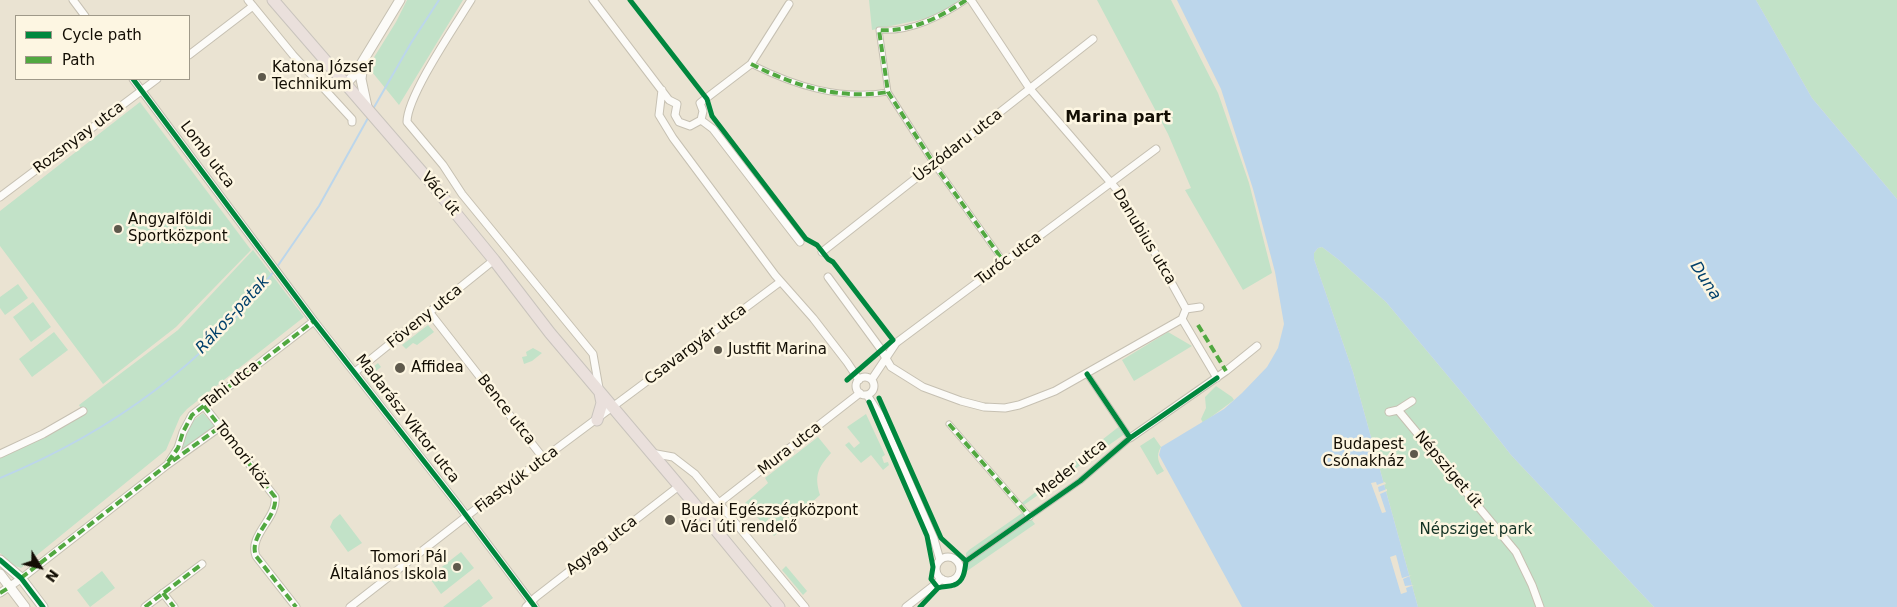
<!DOCTYPE html>
<html>
<head>
<meta charset="utf-8">
<style>
  body { margin:0 }
  #map { position:relative; width:1897px; height:607px; overflow:hidden; background:#eae3d2; font-family:"DejaVu Sans",sans-serif }
  canvas { display:block }
  .legend { position:absolute; left:15px; top:15px; width:175px; height:65px; box-sizing:border-box; background:#fdf6e2; border:1px solid #9f9989; margin:0; padding:6px 9px; list-style:none; font-size:15px; color:#130e04 }
  .legend li { display:flex; align-items:center; gap:10px; height:25px }
  .legend b { width:25px; border:1px solid #9f9989 }
  .north { position:absolute; left:15px; top:542px; width:50px; height:50px; -webkit-text-stroke:4px #fdf6e2; paint-order:stroke; rotate:126deg; font-size:14px; font-weight:700; line-height:20px; text-align:center; color:#130e04 }
  .north::after { content:''; display:block; margin:auto; width:18px; height:22px; background:#130e04; clip-path:polygon(50% 0,100% 100%,50% 72%,0 100%) }
</style>
</head>
<body>
<div id="map">
<canvas width="1897" height="607"></canvas>
<ul class="legend">
<li><b style="height:6px;background:#00873e"></b>Cycle path</li>
<li><b style="height:6px;background:#51a840"></b>Path</li>
</ul>
<div class="north">N</div>
</div>
<script>
const ctx = document.querySelector('canvas').getContext('2d');
ctx.lineJoin = 'round';
function paint(path, color) { ctx.fillStyle = color; ctx.fill(path, 'evenodd'); }
function trace(path, color, width, dash) { ctx.strokeStyle = color; ctx.lineWidth = width; ctx.lineCap = dash ? 'butt' : 'round'; ctx.setLineDash(dash || []); ctx.stroke(path); }
function label(font, color, halo, rows, align = 'center') {
  ctx.font = font + ' "DejaVu Sans",sans-serif'; ctx.lineWidth = 5; ctx.setLineDash([]); ctx.textBaseline = 'middle'; ctx.strokeStyle = halo; ctx.fillStyle = color; for (const [text, x, y, turn = 0] of rows) {
    ctx.save(); ctx.translate(x, y); ctx.rotate((+turn || 0) * Math.PI / 180); ctx.textAlign = isNaN(turn) ? turn : align; if (halo) ctx.strokeText(text, 0, 0); ctx.fillText(text, 0, 0); ctx.restore();
  }
}
paint(new Path2D(`
  M407,0H463L399,105L368,67L396,22Z
  M869,0H959L961,2L928,18L872,30Z
  M1097,0H1171L1218,93L1249,183L1272,273L1243,290L1185,190L1191,188L1168,134Z
  M1756,0H1897V199L1812,98Z
  M140,102L251,250L176,327L103,384L0,246V211Z
  M1322,247L1339,260L1386,302L1468,400L1511,455L1654,607H1418L1353,372L1314,259V253L1318,248Z
  M253,250L304,317L187,409L180,417L166,450L21,568L15,566L0,553V454L82,410L79,405L178,330Z
  M18,284L28,298L5,315L0,308V297Z
  M33,302L51,327L31,342L13,317Z
  M428,325L434,332L417,345L413,343L406,349L402,345Z
  M54,332L68,350L32,377L19,359Z
  M1168,332L1192,346L1134,381L1122,360Z
  M533,348L542,353L532,361L524,364L522,357L527,356L526,352Z
  M378,363L381,367L372,374L385,391L380,394L364,374Z
  M1216,386L1232,397L1234,400L1203,423L1201,419L1206,408L1205,397Z
  M203,413L214,425V427L182,452L180,450L190,423Z
  M866,414L885,455L882,457L884,463L888,462L889,465L883,470L871,455L861,463L845,445L849,442L854,448L860,443L847,427Z
  M1121,425L1126,433L1021,507L1019,505Z
  M818,437L831,453C818,468 814,475 820,495L774,536L766,527L769,525L772,529L776,526L769,518L764,525L745,503L768,483L765,478Z
  M1154,437L1161,447C1155,456 1159,463 1164,471L1157,475L1140,446Z
  M1025,511L1035,524L967,571L966,553L969,550Z
  M340,514L362,543L348,552L330,527L333,520Z
  M461,552L474,568L441,594L429,577Z
  M786,566L807,591L803,595L782,570Z
  M102,571L115,588L90,607L77,590Z
  M479,579L493,598L481,607H443Z`), '#c2e2c8');
paint(new Path2D(`
  M1177,0H1756L1812,98L1897,199V607H1654L1511,455L1468,400L1386,302L1339,260L1322,247L1318,248L1314,253V259L1353,372L1418,607H1242L1159,455L1161,447L1224,409L1242,393L1267,367L1278,348L1284,324L1275,272L1253,189L1221,89Z`), '#bcd6eb');
paint(new Path2D(`
  M1376,482L1377,485L1385,482L1386,484L1378,487L1379,492L1387,489V491L1380,494L1386,512L1382,513L1371,483Z
  M1396,555L1402,578L1412,575L1403,579L1405,586L1414,585L1406,588L1407,592L1401,594L1390,557Z`), '#eae3d2');
trace(new Path2D(`
  M373,109L411,43L439,0
  M277,267L319,206L368,118
  M0,478C108,433 204,365 274,271`), '#bcd6eb', 2);
const pedestrian = new Path2D(`
  M966,0C943,16 909,33 879,30L888,92L934,164L1004,262
  M751,64C795,86 839,100 888,92
  M949,424L1030,517
  M966,561L1080,481L1130,438L1087,374`);
const minor = new Path2D(`
  M73,0L85,16
  M248,0L293,55L352,119V122
  M471,0C455,26 407,96 407,122L443,165L462,194L593,354L599,388
  M593,0L669,100L677,104L675,115L679,122L690,126L701,120L703,111L700,103L751,64L789,4
  M971,0L1030,89L1118,191L1155,253L1186,309
  M189,55L253,6
  M133,79L314,321L459,506L535,607
  M662,90L659,115L673,138L775,275L813,318L847,362L859,380
  M701,120L713,129L800,242
  M0,197L157,79
  M822,252L1093,39
  M828,277L880,348L891,367L923,387L961,401L984,407L1005,408L1019,405L1055,391L1182,319L1186,309L1200,307
  M430,313L544,459
  M1182,319L1217,378
  M355,372L494,260
  M856 386a9 9 0 1 1 18 0a9 9 0 1 1-18 0Z
  M872,379L896,343L1156,149
  M867,395L880,415L934,539L940,560
  M1412,401L1398,410L1516,552L1532,585L1540,607
  M204,406L275,497C278,518 248,535 256,556L296,607
  M1389,412L1398,410
  M1130,438L1226,371L1257,346
  M651,453L673,457L695,474L805,607
  M0,454L43,434L83,411
  M169,462L178,448L183,432L192,415L314,321
  M719,503L860,393
  M936 569a12 12 0 1 1 24 0a12 12 0 1 1-24 0Z
  M0,593L22,578L167,465L220,427
  M163,593L174,607
  M145,607L202,564
  M350,607L481,505L780,282
  M526,607L536,597L679,486
  M906,607L942,579`);
const tertiary = new Path2D(`
  M363,64L361,79L367,107
  M346,84L355,74L400,0
  M0,560L21,578L43,607
  M0,574L25,607`);
const primary = new Path2D(`
  M273,0L427,178L494,260L550,333L692,501L779,607
  M597,420L602,403L600,393`);
trace(pedestrian, '#c6c0b2', 7);
trace(minor, '#c6c0b2', 9);
trace(tertiary, '#c6c0b2', 11);
trace(primary, '#c9c4bd', 13);
trace(pedestrian, '#fcfbf8', 5);
trace(minor, '#fcfbf8', 7);
trace(tertiary, '#fcfbf8', 9);
trace(primary, '#eae0dc', 11);
trace(new Path2D(`
  M966,0C943,16 909,33 879,30L888,92L934,164L1004,262
  M751,64C795,86 839,100 888,92
  M1198,325L1226,371
  M204,406L275,497C278,518 248,535 256,556L296,607
  M949,424L1030,517
  M168,462L178,448L183,432L192,415L314,321
  M21,578L167,465L220,427
  M0,593L10,587
  M163,593L174,607
  M145,607L202,564`), '#51a840', 4, [8, 4]);
trace(new Path2D(`
  M630,0L707,99L712,116L806,239L817,245L828,259L833,262L893,340L847,380
  M133,79L314,321L459,506L535,607
  M1087,374L1130,438
  M879,398L941,538L966,561
  M869,402L927,536L933,567L931,579L938,588
  M0,560L21,578L43,607
  M966,561L1080,481L1130,438L1217,378
  M920,607L938,588C943,586 949,587 954,585C964,582 965,570 966,561`), '#00873e', 5);
for (const [x, y, r, color] of [
  [262,77,5,"#5e594c"],
  [118,229,5,"#5e594c"],
  [718,350,5,"#5e594c"],
  [400,368,6,"#5e594c"],
  [1414,454,5,"#5e594c"],
  [670,520,6,"#5e594c"],
  [457,567,5,"#5e594c"]
]) { const dot = new Path2D(); dot.arc(x, y, r, 0, 2 * Math.PI); ctx.fillStyle = color; ctx.fill(dot); trace(dot, '#fdf6e2', 2); }
label('15px', '#130e04', '#fdf6e2', [
  ["Katona József",272,68],
  ["Technikum",272,85],
  ["Angyalföldi",128,220],
  ["Sportközpont",128,237],
  ["Justfit Marina",728,350],
  ["Affidea",411,368],
  ["Budapest",1404,445,"right"],
  ["Csónakház",1404,462,"right"],
  ["Budai Egészségközpont",681,511],
  ["Váci úti rendelő",681,528],
  ["Tomori Pál",447,558,"right"],
  ["Általános Iskola",447,575,"right"]
], 'left');
label('15px', '#130e04', '#fdf6e2', [
  ["Rozsnyay utca",79,138,-37],
  ["Úszódaru utca",958,146,-38],
  ["Lomb utca",207,155,53],
  ["Váci út",440,194,51],
  ["Danubius utca",1144,237,59],
  ["Turóc utca",1009,259,-37],
  ["Föveny utca",425,317,-39],
  ["Csavargyár utca",696,345,-37],
  ["Tahi utca",231,385,-38],
  ["Bence utca",506,410,52],
  ["Madarász Viktor utca",407,419,52],
  ["Mura utca",790,449,-38],
  ["Tomori köz",242,455,52],
  ["Meder utca",1072,469,-38],
  ["Népsziget út",1448,470,50],
  ["Fiastyúk utca",517,480,-37],
  ["Agyag utca",602,546,-38]
]);
label('15px', '#123123', '#fdf6e2', [
  ["Népsziget park",1476,530]
]);
label('bold 16px', '#130e04', '#fdf6e2', [
  ["Marina part",1118,118]
]);
label('italic 16px', '#01406b', '#fdf6e2', [
  ["Duna",1705,281,57],
  ["Rákos-patak",233,315,-47]
]);
</script>
</body>
</html>
